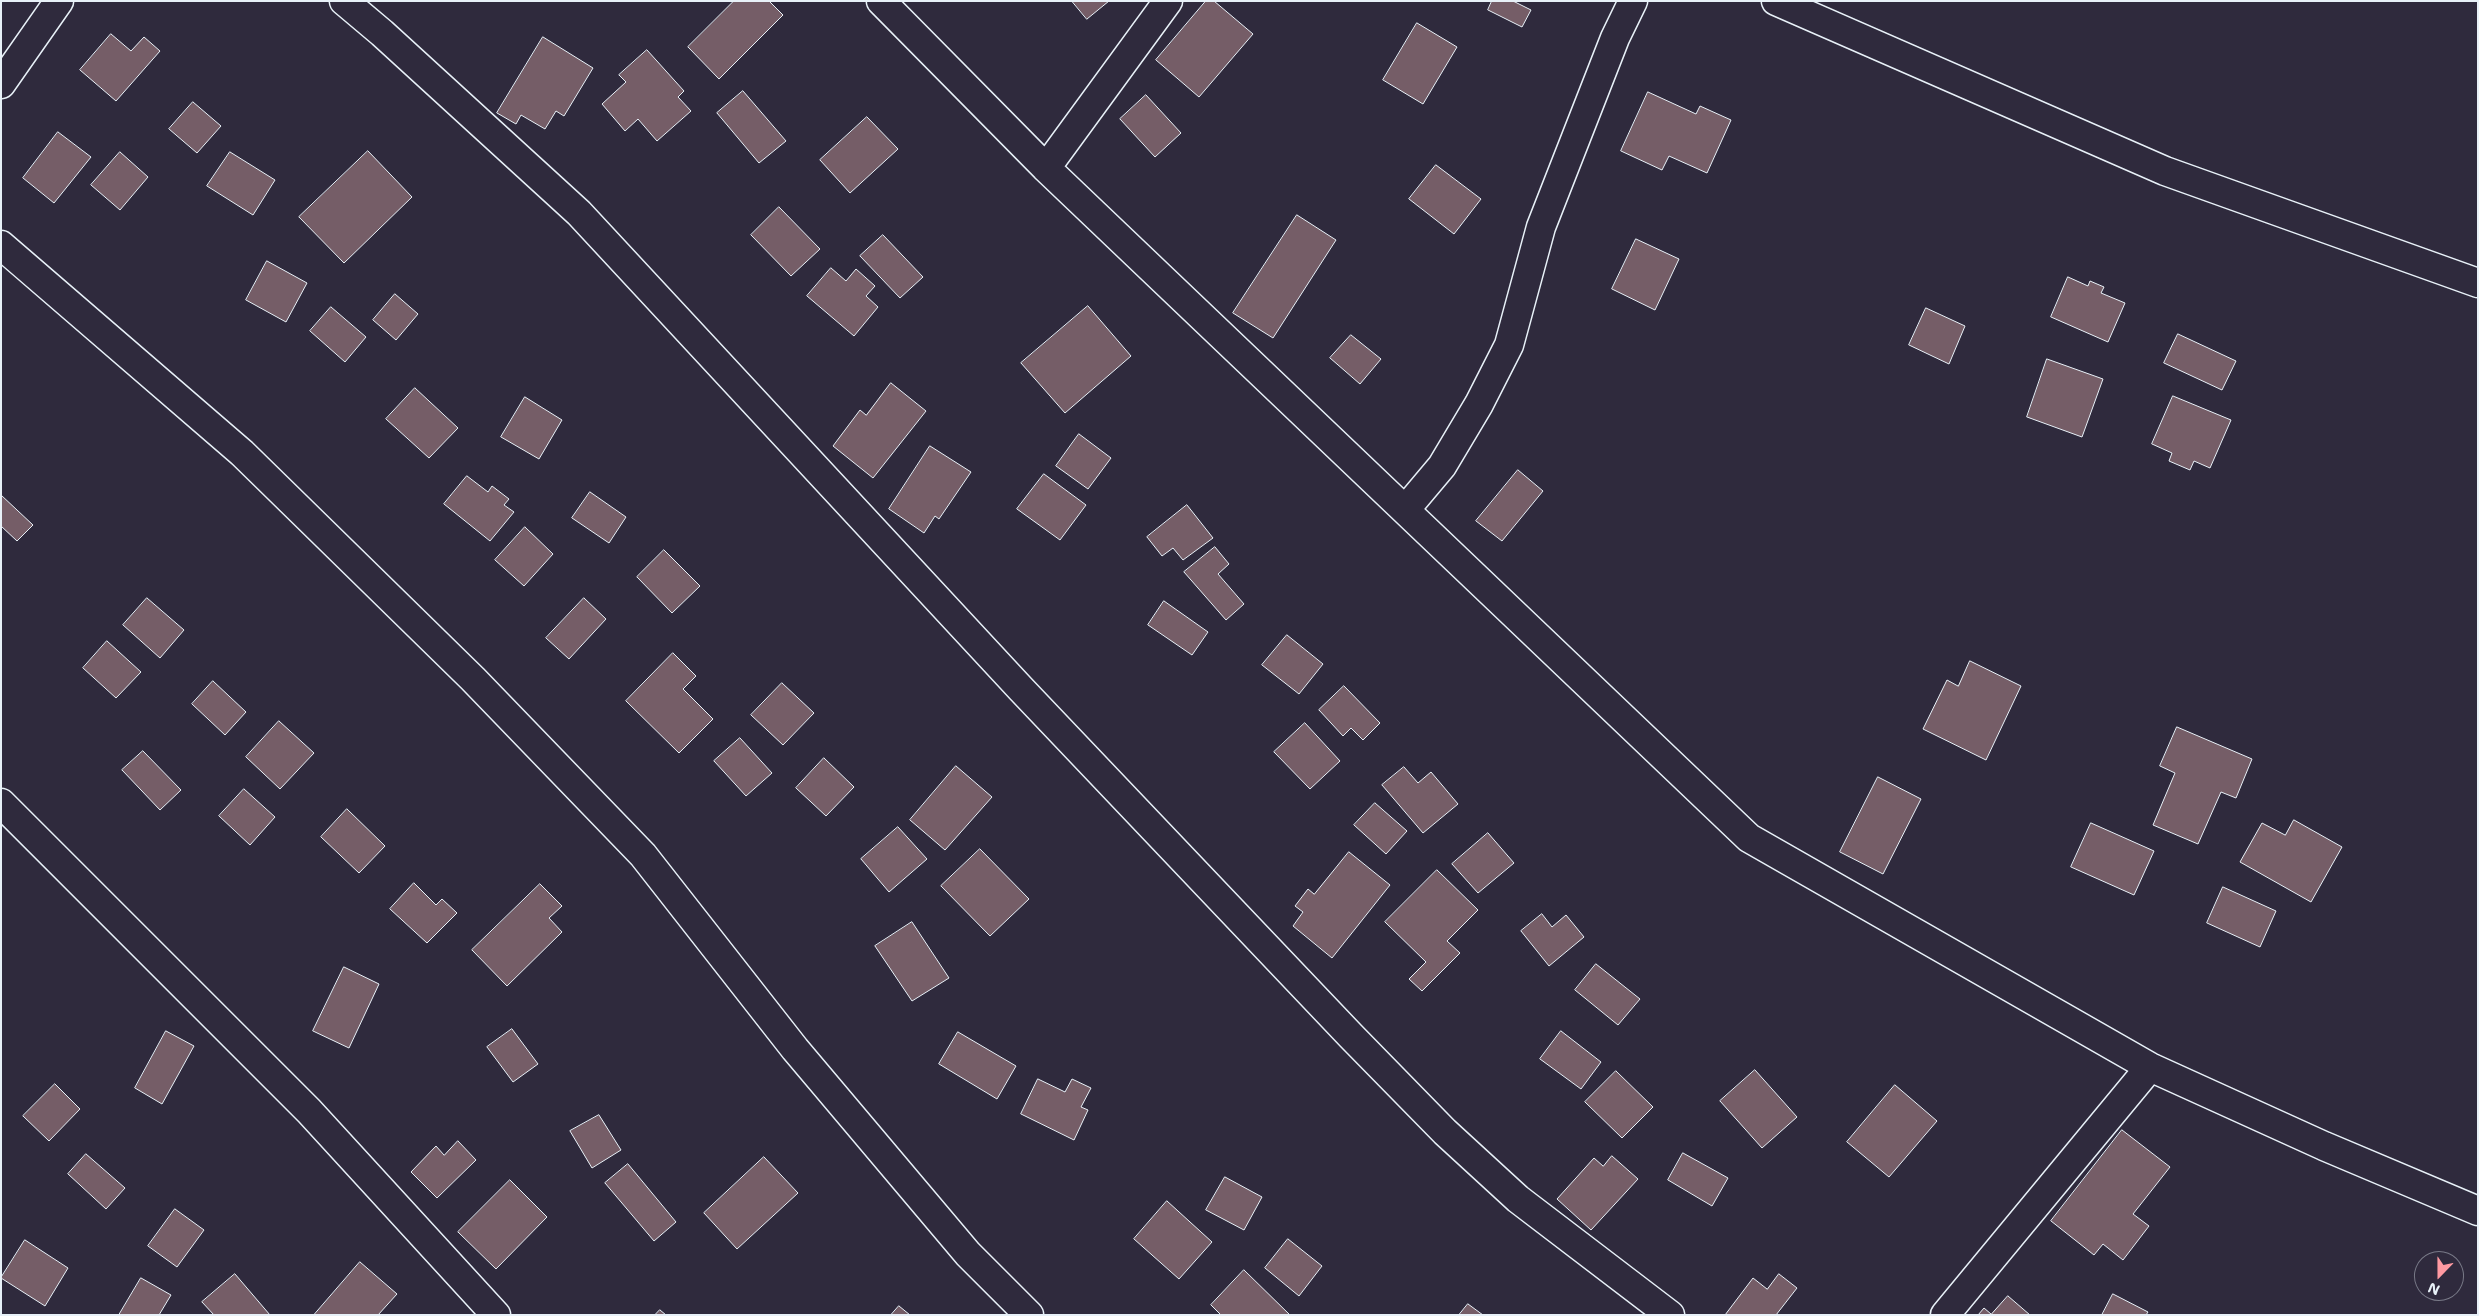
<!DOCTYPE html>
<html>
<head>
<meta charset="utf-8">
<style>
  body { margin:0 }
  #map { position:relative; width:2479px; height:1316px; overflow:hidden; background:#2f2a3d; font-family:"Shantell Sans",sans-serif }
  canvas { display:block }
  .frame { position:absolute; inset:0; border:2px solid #e8f1f8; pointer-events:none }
  .north { position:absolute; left:2414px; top:1251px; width:50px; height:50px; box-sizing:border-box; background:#2f2a3d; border:1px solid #797a88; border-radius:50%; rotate:202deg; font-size:14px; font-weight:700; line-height:20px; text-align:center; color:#e8f1f8 }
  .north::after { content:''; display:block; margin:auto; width:18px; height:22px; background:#ff9aa2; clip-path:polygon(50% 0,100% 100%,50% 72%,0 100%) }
</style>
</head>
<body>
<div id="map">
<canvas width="2479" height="1316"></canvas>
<div class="frame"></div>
<div class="north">N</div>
</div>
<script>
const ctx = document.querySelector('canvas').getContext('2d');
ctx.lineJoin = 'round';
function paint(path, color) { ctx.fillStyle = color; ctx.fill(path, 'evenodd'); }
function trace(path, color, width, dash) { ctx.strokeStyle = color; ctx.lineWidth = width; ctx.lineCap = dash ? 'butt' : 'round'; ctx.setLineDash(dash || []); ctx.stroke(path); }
const building = new Path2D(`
  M734,1H769L783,15L719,79L688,47Z
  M1072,1H1109L1087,19Z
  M1206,1H1214L1253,34L1199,97L1156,60Z
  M1492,1H1513L1531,10L1522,27L1488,10Z
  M1417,23L1457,47L1423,104L1383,80Z
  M111,34L131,51L144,37L160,51L116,101L80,70Z
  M543,37L593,68L564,116L556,111L545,129L521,115L516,124L497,113Z
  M647,50L684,91L678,97L691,111L657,141L638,119L625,131L602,104L626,82L619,75Z
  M743,91L786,141L759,163L717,113Z
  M1648,92L1696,114L1700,106L1731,120L1707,173L1669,156L1662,170L1621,151Z
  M1146,95L1181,133L1155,157L1120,119Z
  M193,102L221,126L197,153L169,129Z
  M867,117L898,149L850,193L820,160Z
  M58,132L91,157L54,203L23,178Z
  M368,151L412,197L344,263L299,217Z
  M120,152L148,177L120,210L91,185Z
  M230,152L275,180L253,215L207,186Z
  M1436,165L1481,199L1454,234L1409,199Z
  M779,207L820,249L791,276L751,235Z
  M1297,215L1336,240L1273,338L1233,313Z
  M883,235L923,277L900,298L860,256Z
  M1636,239L1679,259L1655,310L1612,289Z
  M267,261L307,283L286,322L246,300Z
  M831,268L846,281L856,269L875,286L866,296L878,307L854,336L807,296Z
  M2068,277L2088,286L2090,281L2104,287L2101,293L2125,303L2108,342L2051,317Z
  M395,294L418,314L396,340L373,320Z
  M1088,306L1131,356L1065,413L1021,363Z
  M331,307L366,337L345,362L310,331Z
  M1926,308L1965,326L1949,364L1909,345Z
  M2178,334L2236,361L2222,390L2164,363Z
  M1351,335L1381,359L1360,384L1330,358Z
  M2047,359L2103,379L2082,437L2027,417Z
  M891,383L926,411L873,478L833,446L860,410L866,415Z
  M415,388L458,428L429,458L386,419Z
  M2173,396L2231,420L2210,468L2194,461L2190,470L2169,461L2172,453L2152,444Z
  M525,397L562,420L539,459L501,437Z
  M1079,434L1111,458L1088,489L1056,466Z
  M930,446L971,472L939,519L935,516L924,533L889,509Z
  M1518,470L1543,491L1502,541L1476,521Z
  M1044,474L1086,505L1060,540L1017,509Z
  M467,476L488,492L492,486L509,499L504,505L514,512L490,541L444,504Z
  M590,492L626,517L609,543L572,518Z
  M1,495L33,525L17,541L1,526Z
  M1187,505L1213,538L1183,560L1173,548L1162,556L1147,537Z
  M525,527L553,554L524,586L495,560Z
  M1215,547L1229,564L1218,574L1244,604L1226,620L1184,572Z
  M664,550L700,586L672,613L637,577Z
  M147,598L184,630L160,658L123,625Z
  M584,598L606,619L569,659L546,638Z
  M1164,601L1208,632L1192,655L1148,625Z
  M1287,635L1323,664L1299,694L1262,665Z
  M107,641L141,672L116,698L83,668Z
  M673,653L696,676L683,689L713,719L679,753L626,701Z
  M1970,661L2021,686L1986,760L1923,729L1947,680L1958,686Z
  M213,681L246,712L225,735L192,704Z
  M782,683L814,713L783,745L751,715Z
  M1344,686L1380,723L1363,740L1351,728L1343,736L1319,710Z
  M279,721L314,753L280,789L246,757Z
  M1305,723L1340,761L1310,789L1274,752Z
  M2177,727L2252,759L2236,798L2221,792L2198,844L2153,825L2175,773L2160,766Z
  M740,738L772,773L746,796L714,761Z
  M143,751L181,790L160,810L122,770Z
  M824,758L854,787L826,816L796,788Z
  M956,766L992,797L945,850L910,820Z
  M1404,767L1418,783L1431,772L1458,804L1423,833L1382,785Z
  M1878,777L1921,799L1883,874L1840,852Z
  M244,789L275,817L250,845L219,816Z
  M1375,803L1407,831L1386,854L1354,825Z
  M347,809L385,846L359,873L321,837Z
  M2294,820L2342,847L2311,902L2240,862L2262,823L2285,835Z
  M2091,823L2154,851L2134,895L2071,867Z
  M898,827L927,859L889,892L861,859Z
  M1488,833L1514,863L1478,893L1452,864Z
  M980,849L1029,899L990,936L941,886Z
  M1349,852L1390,885L1332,958L1293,926L1303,912L1295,906L1308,889L1314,894Z
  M1437,870L1478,910L1447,941L1460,953L1422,991L1409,979L1426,962L1385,922Z
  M414,883L436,905L442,899L457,913L427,943L390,909Z
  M540,884L562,906L549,918L562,932L507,986L472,950Z
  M2223,887L2276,911L2260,947L2207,923Z
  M1542,914L1552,927L1566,915L1584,937L1549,966L1521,931Z
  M912,922L949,978L912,1001L875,946Z
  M1596,964L1640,999L1618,1025L1575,990Z
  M344,967L379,984L349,1048L313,1031Z
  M512,1029L538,1064L513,1082L487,1047Z
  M166,1031L194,1046L162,1104L135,1088Z
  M1561,1031L1601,1062L1581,1089L1540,1059Z
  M958,1032L1016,1066L997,1099L939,1064Z
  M1755,1070L1797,1117L1762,1148L1720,1101Z
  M1616,1071L1653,1107L1622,1138L1585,1102Z
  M1038,1079L1065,1092L1072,1079L1091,1088L1081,1107L1088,1110L1074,1140L1021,1114Z
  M55,1084L80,1109L49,1141L23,1116Z
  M1895,1085L1937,1121L1889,1177L1847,1142Z
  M599,1115L621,1150L592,1168L570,1131Z
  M2122,1130L2170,1167L2133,1214L2149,1226L2123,1260L2103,1244L2094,1255L2051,1221Z
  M458,1141L476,1160L437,1198L411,1172L436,1146L444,1155Z
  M1683,1153L1728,1178L1712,1206L1668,1180Z
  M86,1154L125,1188L106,1209L68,1174Z
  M1612,1156L1638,1179L1591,1230L1557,1199L1594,1158L1603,1166Z
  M764,1157L798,1193L737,1249L704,1213Z
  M628,1164L676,1222L654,1241L605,1183Z
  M1225,1177L1262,1197L1244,1230L1206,1210Z
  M510,1180L547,1217L496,1269L458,1232Z
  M1167,1201L1212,1242L1179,1279L1134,1239Z
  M175,1209L204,1230L177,1267L148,1246Z
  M1288,1239L1322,1266L1299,1296L1265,1268Z
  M25,1240L68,1268L45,1306L1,1278Z
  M360,1262L397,1294L378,1315H314Z
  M1244,1270L1290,1315H1221L1211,1305Z
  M235,1274L270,1315H214L202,1302Z
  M1779,1274L1797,1288L1776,1315H1725L1753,1278L1767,1289Z
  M141,1278L171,1295L159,1315H119Z
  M2113,1294L2148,1312L2146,1315H2102Z
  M2008,1296L2030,1315H1978L1984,1308L1991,1314Z
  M1468,1304L1483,1315H1459Z
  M899,1306L910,1315H891Z
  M660,1310L666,1315H655Z`);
paint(building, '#755d67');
trace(building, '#e8f1f8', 1);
const minor = new Path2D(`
  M344,1L382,33L579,213L1021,689L1351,1036L1445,1132L1518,1199L1670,1315
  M881,1L1046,168L1749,838L2150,1067L2324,1146L2478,1211
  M1776,1L2165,171L2478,283
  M1,84L59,1
  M1046,168L1168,1
  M1,245L242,453L473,679L643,855L795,1049L968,1254L1029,1315
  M1405,510L1442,466L1479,404L1509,345L1541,227L1615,38L1633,1
  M1,803L309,1111L496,1315
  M1945,1315L2150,1067`);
trace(minor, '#e8f1f8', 31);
trace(minor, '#2f2a3d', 28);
</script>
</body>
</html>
